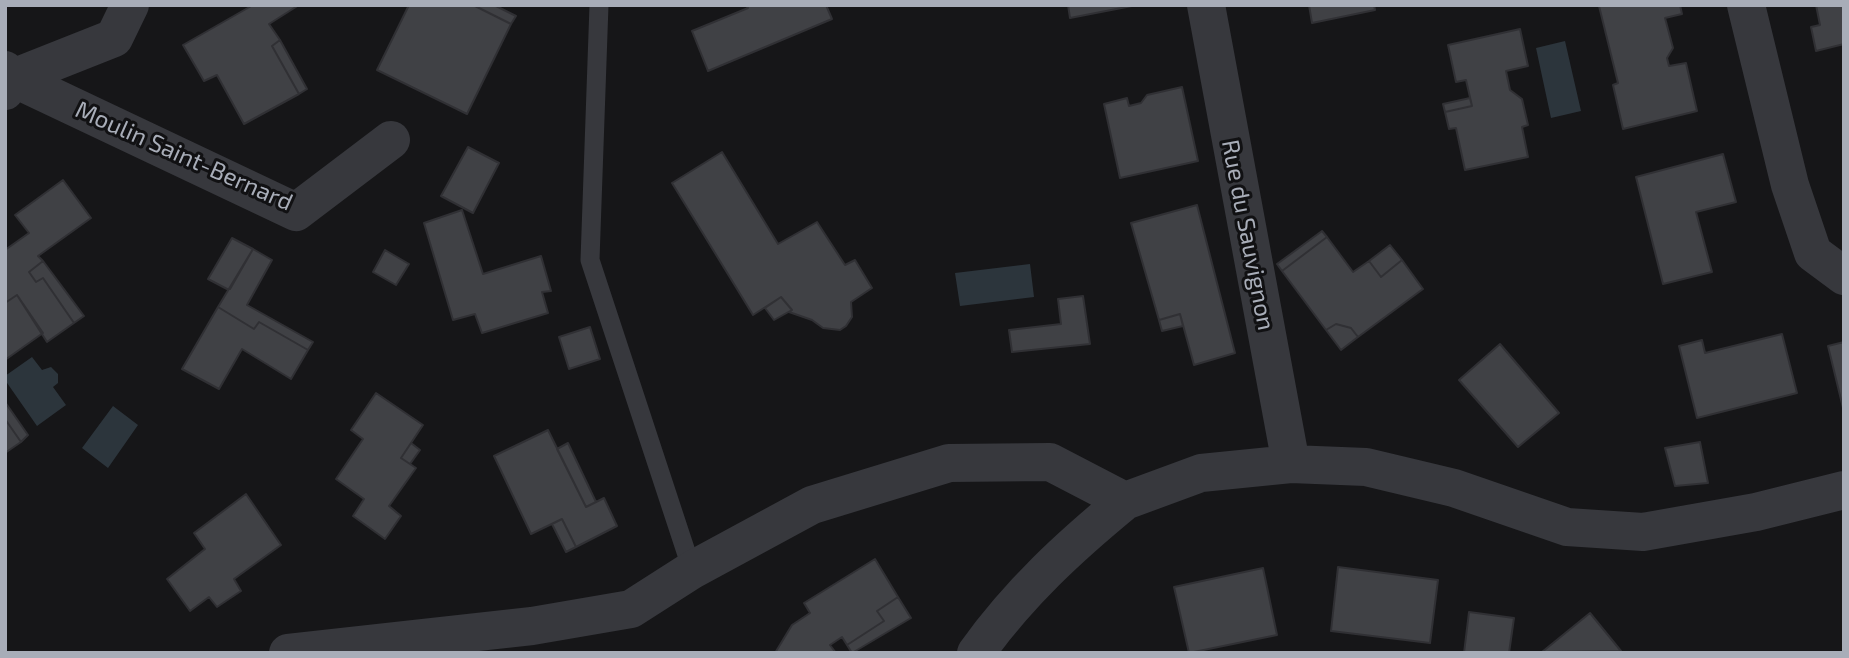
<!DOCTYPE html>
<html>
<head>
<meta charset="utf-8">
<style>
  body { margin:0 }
  #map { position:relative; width:1849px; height:658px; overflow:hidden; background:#161618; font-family:"Exo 2",sans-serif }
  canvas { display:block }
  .frame { position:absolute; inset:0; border:7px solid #a8adb8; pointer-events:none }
</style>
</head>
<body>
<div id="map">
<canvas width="1849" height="658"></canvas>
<div class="frame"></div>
</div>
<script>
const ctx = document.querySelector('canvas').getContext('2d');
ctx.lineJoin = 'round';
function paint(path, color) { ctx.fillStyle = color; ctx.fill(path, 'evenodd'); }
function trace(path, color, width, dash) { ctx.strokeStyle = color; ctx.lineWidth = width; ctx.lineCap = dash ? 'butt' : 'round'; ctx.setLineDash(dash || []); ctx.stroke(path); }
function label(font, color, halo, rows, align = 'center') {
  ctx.font = font + ' "Exo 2",sans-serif'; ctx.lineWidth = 6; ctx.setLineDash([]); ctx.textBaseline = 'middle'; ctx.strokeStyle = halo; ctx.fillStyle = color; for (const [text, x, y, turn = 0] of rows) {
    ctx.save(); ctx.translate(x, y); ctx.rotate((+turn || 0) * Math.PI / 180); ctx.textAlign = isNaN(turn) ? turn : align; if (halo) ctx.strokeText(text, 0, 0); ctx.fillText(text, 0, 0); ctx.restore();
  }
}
paint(new Path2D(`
  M1565,41L1581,111L1551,118L1536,48Z
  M1030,264L1034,297L960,306L955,273Z
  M32,357L42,370L51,367L58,374V383L53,387L66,405L37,426L5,380V376Z
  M113,406L138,425L108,468L82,448Z`), '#2c353c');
const building = new Path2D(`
  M253,5H299L269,24L280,40L272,46L299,94L244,124L217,75L204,81L183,45Z
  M409,5H473L511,24L467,114L377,70Z
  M473,5H494L516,16L511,24Z
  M746,5H826L832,19L708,71L692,31L748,8Z
  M1068,5H1137L1070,18Z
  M1309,5H1374L1375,10L1312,23Z
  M1680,5L1682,14L1665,18L1673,48L1667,58L1669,66L1686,63L1697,111L1623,129L1613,85L1618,83L1599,6Z
  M1816,5H1844V44L1816,51L1811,27L1820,25Z
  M1520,29L1528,66L1506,71L1510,90L1522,99L1528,125L1522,127L1528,157L1465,170L1456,128L1449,129L1445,112L1472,106L1466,80L1456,82L1448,45Z
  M280,40L307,89L299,94L272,46Z
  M1182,87L1198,161L1120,178L1104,104L1127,98L1129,106L1141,103L1147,95Z
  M1470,98L1472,106L1445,112L1443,104Z
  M468,147L499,163L473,213L441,196Z
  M722,152L778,244L817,222L845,265L855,260L872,288L851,302L852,317L846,326L840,330L823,328L812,320L789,312L792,310L781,297L753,315L672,183Z
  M1723,154L1736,202L1696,212L1712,272L1663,284L1636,177Z
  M63,180L91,218L38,256L43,261L29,272L36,282L43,278L74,323L47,342L17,295L5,303V250L29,233L15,215Z
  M1197,205L1235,353L1194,365L1180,314L1159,320L1131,223Z
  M462,210L483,274L541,256L551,291L542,292L548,313L482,333L475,314L453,320L424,223Z
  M1322,231L1327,237L1282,271L1277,264Z
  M1327,237L1353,272L1369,261L1381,277L1402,260L1423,289L1358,337L1351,328L1336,324L1326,330L1282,271Z
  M232,238L253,249L230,289H227L208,279Z
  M1390,245L1402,260L1381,277L1369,261Z
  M253,249L272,260L247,305L313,342L308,350L259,322L254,329L218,307Z
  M385,250L409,264L396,285L373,272Z
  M43,261L84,316L74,323L43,278L36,282L29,272Z
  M17,295L43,333L5,360V303Z
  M1083,296L1090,344L1012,352L1009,330L1061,324L1058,299Z
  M781,297L792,310L774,320L765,308Z
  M218,307L254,329L259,322L308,350L291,379L242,349L219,389L182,369Z
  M1180,314L1183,326L1162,331L1159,320Z
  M1336,324L1351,328L1358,337L1341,350L1326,330Z
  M590,327L600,359L569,369L559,337Z
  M1782,334L1797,393L1697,418L1679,346L1702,340L1705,353Z
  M1844,342V412L1828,346Z
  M1500,344L1559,413L1518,447L1459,380Z
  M376,393L423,425L401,458L416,468L389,506L401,516L385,539L353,516L364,499L336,479L363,439L351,430Z
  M5,402L28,435L21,442L5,419Z
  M5,419L21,442L5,453Z
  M548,430L586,507L604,498L617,526L576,547L562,519L531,534L494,456Z
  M1700,442L1708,483L1675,486L1665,448Z
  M411,443L420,450L410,464L401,458Z
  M568,443L596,502L586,507L557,449Z
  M246,494L281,545L234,579L241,591L217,607L209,597L190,611L167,579L205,549L194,533Z
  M562,519L576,547L566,552L552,524Z
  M875,559L898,597L877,611L884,621L847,645L842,637L830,645L836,653H775L792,625L810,613L804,603Z
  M1338,567L1438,580L1430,643L1331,631Z
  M1263,568L1277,635L1189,653L1174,587Z
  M898,597L911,618L852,653L847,645L884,621L877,611Z
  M1469,612L1514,618L1509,653H1464Z
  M1590,613L1621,651L1542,652Z`);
paint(building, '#404145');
trace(building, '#303034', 2);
trace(new Path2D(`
  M599,5L590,260L692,570`), '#37383d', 19);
trace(new Path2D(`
  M1206,5L1291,464
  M1746,5L1790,185L1813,253L1844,276
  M5,70L13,78L296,212L391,140
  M5,91L13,78L114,38L130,5
  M288,653L532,626L631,609L692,570L812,505L949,463L1050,462L1125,501L1201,473L1291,464L1366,467L1454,488L1567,527L1643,532L1756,512L1844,490
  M976,653C1019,593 1069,547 1125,501`), '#37383d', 38);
label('24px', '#a8adb8', '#111113', [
  ["Moulin Saint-Bernard",184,156,24],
  ["Rue du Sauvignon",1248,235,79]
]);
</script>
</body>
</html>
